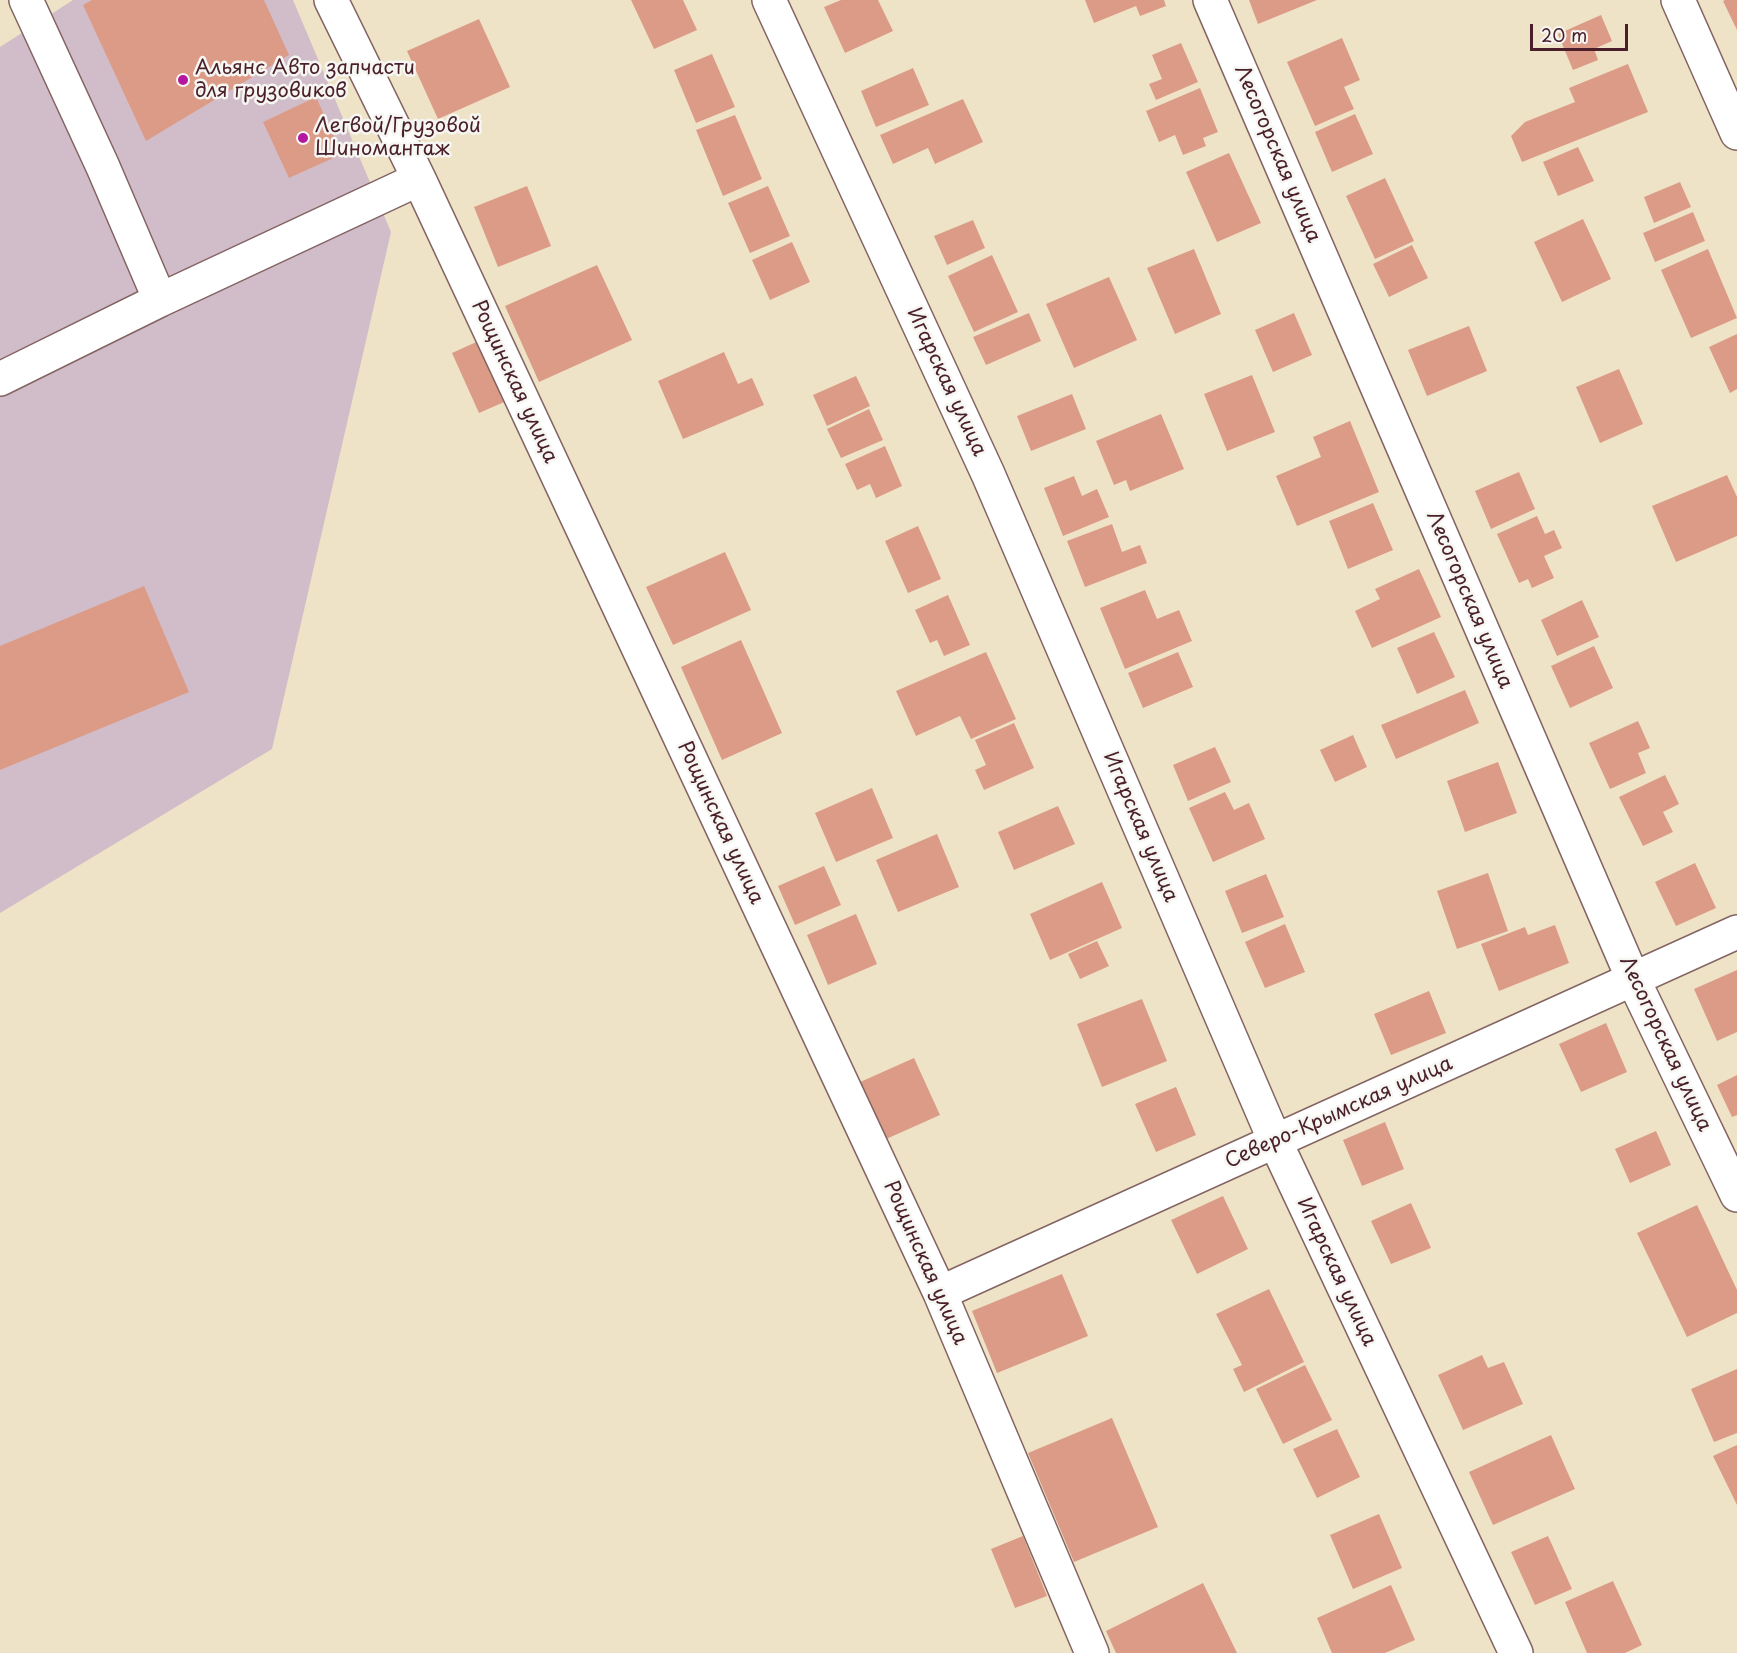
<!DOCTYPE html>
<html>
<head>
<meta charset="utf-8">
<style>
  body { margin:0 }
  #map { position:relative; width:1737px; height:1653px; overflow:hidden; background:#eee3c7; font-family:"Playpen Sans",sans-serif }
  canvas { display:block }
  .scale { position:absolute; left:1530px; top:24px; width:98px; height:27px; box-sizing:border-box; border:3px solid #4a1f2b; border-top:0; padding-left:8px; font-size:18px; line-height:21px; white-space:nowrap; color:#4a1f2b; -webkit-text-stroke:4px #f6f6f2; paint-order:stroke }
</style>
</head>
<body>
<div id="map">
<canvas width="1737" height="1653"></canvas>
<div class="scale">20 m</div>
</div>
<script>
const ctx = document.querySelector('canvas').getContext('2d');
ctx.lineJoin = 'round';
function paint(path, color) { ctx.fillStyle = color; ctx.fill(path, 'evenodd'); }
function trace(path, color, width, dash) { ctx.strokeStyle = color; ctx.lineWidth = width; ctx.lineCap = dash ? 'butt' : 'round'; ctx.setLineDash(dash || []); ctx.stroke(path); }
function label(font, color, halo, rows, align = 'center') {
  ctx.font = font + ' "Playpen Sans",sans-serif'; ctx.lineWidth = 5; ctx.setLineDash([]); ctx.textBaseline = 'middle'; ctx.strokeStyle = halo; ctx.fillStyle = color; for (const [text, x, y, turn = 0] of rows) {
    ctx.save(); ctx.translate(x, y); ctx.rotate((+turn || 0) * Math.PI / 180); ctx.textAlign = isNaN(turn) ? turn : align; if (halo) ctx.strokeText(text, 0, 0); ctx.fillText(text, 0, 0); ctx.restore();
  }
}
paint(new Path2D(`
  M73,0H293L391,232L272,749L0,913V47Z`), '#d1bdc9');
paint(new Path2D(`
  M92,0H264L289,55L146,141L83,5Z
  M631,0H683L697,30L654,49Z
  M841,0H878L893,31L845,53L824,7Z
  M1085,0H1164L1166,6L1140,16L1136,6L1094,23Z
  M1249,0H1317L1258,24Z
  M1725,0H1737V30L1723,1Z
  M1601,15L1612,41L1594,49L1598,60L1573,70L1558,34Z
  M479,19L510,87L438,119L407,51Z
  M1342,38L1360,80L1344,87L1354,109L1315,126L1287,62Z
  M1181,43L1198,82L1156,100L1149,84L1162,79L1152,55Z
  M712,54L735,107L696,123L674,70Z
  M1628,64L1648,112L1522,162L1511,136L1525,122L1575,102L1569,88Z
  M913,68L929,105L876,127L861,91Z
  M1200,88L1218,132L1203,138L1206,146L1183,155L1175,135L1159,142L1146,111Z
  M316,97L342,154L289,178L263,122Z
  M963,99L983,142L935,164L928,148L893,164L880,135Z
  M1355,114L1373,154L1332,172L1315,132Z
  M735,115L762,179L723,196L696,130Z
  M1578,147L1594,181L1558,196L1543,162Z
  M1229,153L1261,223L1217,242L1186,172Z
  M1385,178L1414,241L1375,259L1346,196Z
  M1680,182L1691,207L1654,223L1644,197Z
  M527,186L551,246L498,267L474,207Z
  M768,186L790,236L750,253L728,203Z
  M1693,212L1705,241L1655,262L1643,233Z
  M1583,219L1611,279L1562,302L1534,242Z
  M973,220L985,248L947,265L934,236Z
  M792,242L810,282L770,300L752,260Z
  M1412,245L1428,278L1389,297L1373,264Z
  M1194,249L1221,314L1175,334L1147,268Z
  M1708,249L1737,318L1691,338L1661,270Z
  M992,255L1018,312L974,332L948,276Z
  M597,265L632,340L539,382L505,306Z
  M1109,277L1137,340L1074,368L1046,304Z
  M1029,313L1041,341L986,365L973,337Z
  M1294,313L1312,355L1273,372L1255,330Z
  M1469,326L1487,371L1427,396L1408,350Z
  M1737,334V389L1730,393L1709,347Z
  M483,339L511,399L479,413L452,353Z
  M724,352L738,384L752,378L764,405L683,439L658,381Z
  M1619,369L1643,424L1600,443L1576,387Z
  M1252,375L1275,432L1227,451L1204,394Z
  M856,376L870,406L827,426L813,395Z
  M1072,394L1086,429L1031,451L1017,416Z
  M869,409L883,440L841,458L827,429Z
  M1161,414L1184,469L1130,491L1126,480L1114,485L1096,441Z
  M1350,421L1379,492L1297,526L1276,476L1321,457L1313,437Z
  M885,446L902,486L876,498L870,484L857,490L845,464Z
  M1519,472L1535,509L1491,529L1475,491Z
  M1727,475L1737,497V536L1676,562L1652,506Z
  M1074,476L1082,496L1097,489L1109,517L1063,536L1044,488Z
  M1373,503L1393,550L1348,569L1329,521Z
  M1537,516L1545,534L1554,530L1562,548L1544,556L1554,578L1532,588L1528,579L1519,583L1497,534Z
  M1112,524L1122,552L1140,545L1147,563L1085,587L1067,541Z
  M918,526L941,579L908,593L885,541Z
  M725,552L751,610L673,645L646,587Z
  M1419,569L1441,617L1372,648L1355,611L1380,599L1375,589Z
  M144,586L189,692L0,770V646Z
  M1145,590L1157,619L1179,610L1192,641L1125,669L1100,608Z
  M948,595L970,645L944,656L937,640L930,643L915,610Z
  M1582,600L1599,637L1557,656L1541,620Z
  M1434,632L1455,677L1417,694L1397,648Z
  M741,640L782,733L722,760L681,667Z
  M1594,646L1613,688L1570,708L1551,666Z
  M986,652L1016,719L971,739L960,716L916,736L896,691Z
  M1178,652L1193,687L1143,708L1128,673Z
  M1465,690L1479,723L1396,759L1381,725Z
  M1638,721L1650,748L1638,753L1646,773L1610,789L1589,743Z
  M1014,723L1034,768L984,790L975,770L986,765L975,740Z
  M1353,735L1367,767L1335,782L1320,750Z
  M1215,747L1231,782L1188,801L1173,765Z
  M1498,762L1517,813L1465,832L1447,781Z
  M1665,775L1679,804L1663,812L1673,832L1643,846L1619,797Z
  M872,788L893,838L836,862L815,813Z
  M1225,792L1234,810L1249,803L1265,839L1213,862L1189,808Z
  M1058,806L1075,844L1014,870L998,832Z
  M937,834L959,887L898,912L876,860Z
  M1695,863L1716,908L1676,926L1655,882Z
  M824,866L841,905L795,925L778,886Z
  M1488,873L1508,931L1457,949L1437,891Z
  M1266,874L1284,917L1242,933L1225,891Z
  M1102,882L1122,928L1050,960L1030,914Z
  M856,914L877,964L828,985L807,935Z
  M1285,924L1305,972L1265,988L1245,942Z
  M1555,925L1569,963L1499,991L1481,944L1525,927L1528,935Z
  M1097,941L1109,966L1080,979L1068,954Z
  M1737,970V1032L1717,1041L1694,989Z
  M1429,991L1446,1033L1391,1055L1374,1014Z
  M1142,999L1167,1061L1102,1087L1077,1024Z
  M1606,1023L1627,1072L1581,1092L1559,1044Z
  M914,1058L940,1115L884,1140L858,1083Z
  M1737,1075V1115L1732,1117L1717,1085Z
  M1176,1087L1196,1135L1156,1152L1135,1104Z
  M1385,1122L1404,1169L1362,1186L1343,1140Z
  M1656,1131L1671,1165L1630,1183L1615,1149Z
  M1223,1196L1248,1249L1197,1274L1171,1220Z
  M1411,1203L1431,1248L1391,1264L1371,1221Z
  M1697,1205L1737,1290V1313L1687,1337L1637,1233Z
  M1062,1274L1088,1336L997,1373L972,1311Z
  M1269,1289L1304,1362L1244,1392L1233,1369L1242,1365L1216,1314Z
  M1482,1355L1488,1368L1504,1362L1523,1404L1463,1430L1438,1375Z
  M1305,1365L1332,1420L1283,1444L1256,1389Z
  M1737,1369V1433L1714,1442L1691,1389Z
  M1112,1418L1158,1527L1074,1562L1028,1453Z
  M1337,1429L1360,1477L1317,1498L1293,1449Z
  M1551,1435L1575,1489L1493,1525L1469,1472Z
  M1737,1445V1505L1713,1456Z
  M1379,1514L1402,1568L1353,1589L1330,1535Z
  M1023,1536L1047,1596L1015,1608L991,1549Z
  M1548,1536L1572,1589L1535,1605L1511,1552Z
  M1613,1581L1642,1645L1625,1653H1587L1565,1602Z
  M1203,1583L1237,1653H1116L1106,1631Z
  M1391,1585L1415,1640L1385,1653H1332L1317,1618Z`), '#dc9b86');
const minor = new Path2D(`
  M26,0L103,167L160,300L419,179
  M331,0L419,179L940,1293L1092,1653
  M769,0L988,474L1275,1141L1516,1653
  M1210,0L1633,979L1737,1195
  M1678,0L1737,133
  M0,379L160,300
  M940,1293L1737,932`);
trace(minor, '#836462', 36);
trace(minor, '#fff', 33);
for (const [x, y, r, color] of [
  [183,80,6,"#b5179e"],
  [303,138,6,"#b5179e"]
]) { const dot = new Path2D(); dot.arc(x, y, r, 0, 2 * Math.PI); ctx.fillStyle = color; ctx.fill(dot); trace(dot, '#f6f6f2', 2); }
label('20px', '#4a1f2b', '#f6f6f2', [
  ["Альянс Авто запчасти",195,68],
  ["для грузовиков",195,91],
  ["Легвой/Грузовой",315,126],
  ["Шиномантаж",315,149]
], 'left');
label('20px', '#4a1f2b', '#f6f6f2', [
  ["Лесогорская улица",1277,154,67],
  ["Рощинская улица",514,382,65],
  ["Игарская улица",946,382,65],
  ["Лесогорская улица",1469,600,67],
  ["Рощинская улица",720,823,65],
  ["Игарская улица",1140,827,67],
  ["Лесогорская улица",1665,1044,65],
  ["Северо-Крымская улица",1339,1113,-24],
  ["Рощинская улица",925,1263,66],
  ["Игарская улица",1336,1272,65]
]);
</script>
</body>
</html>
